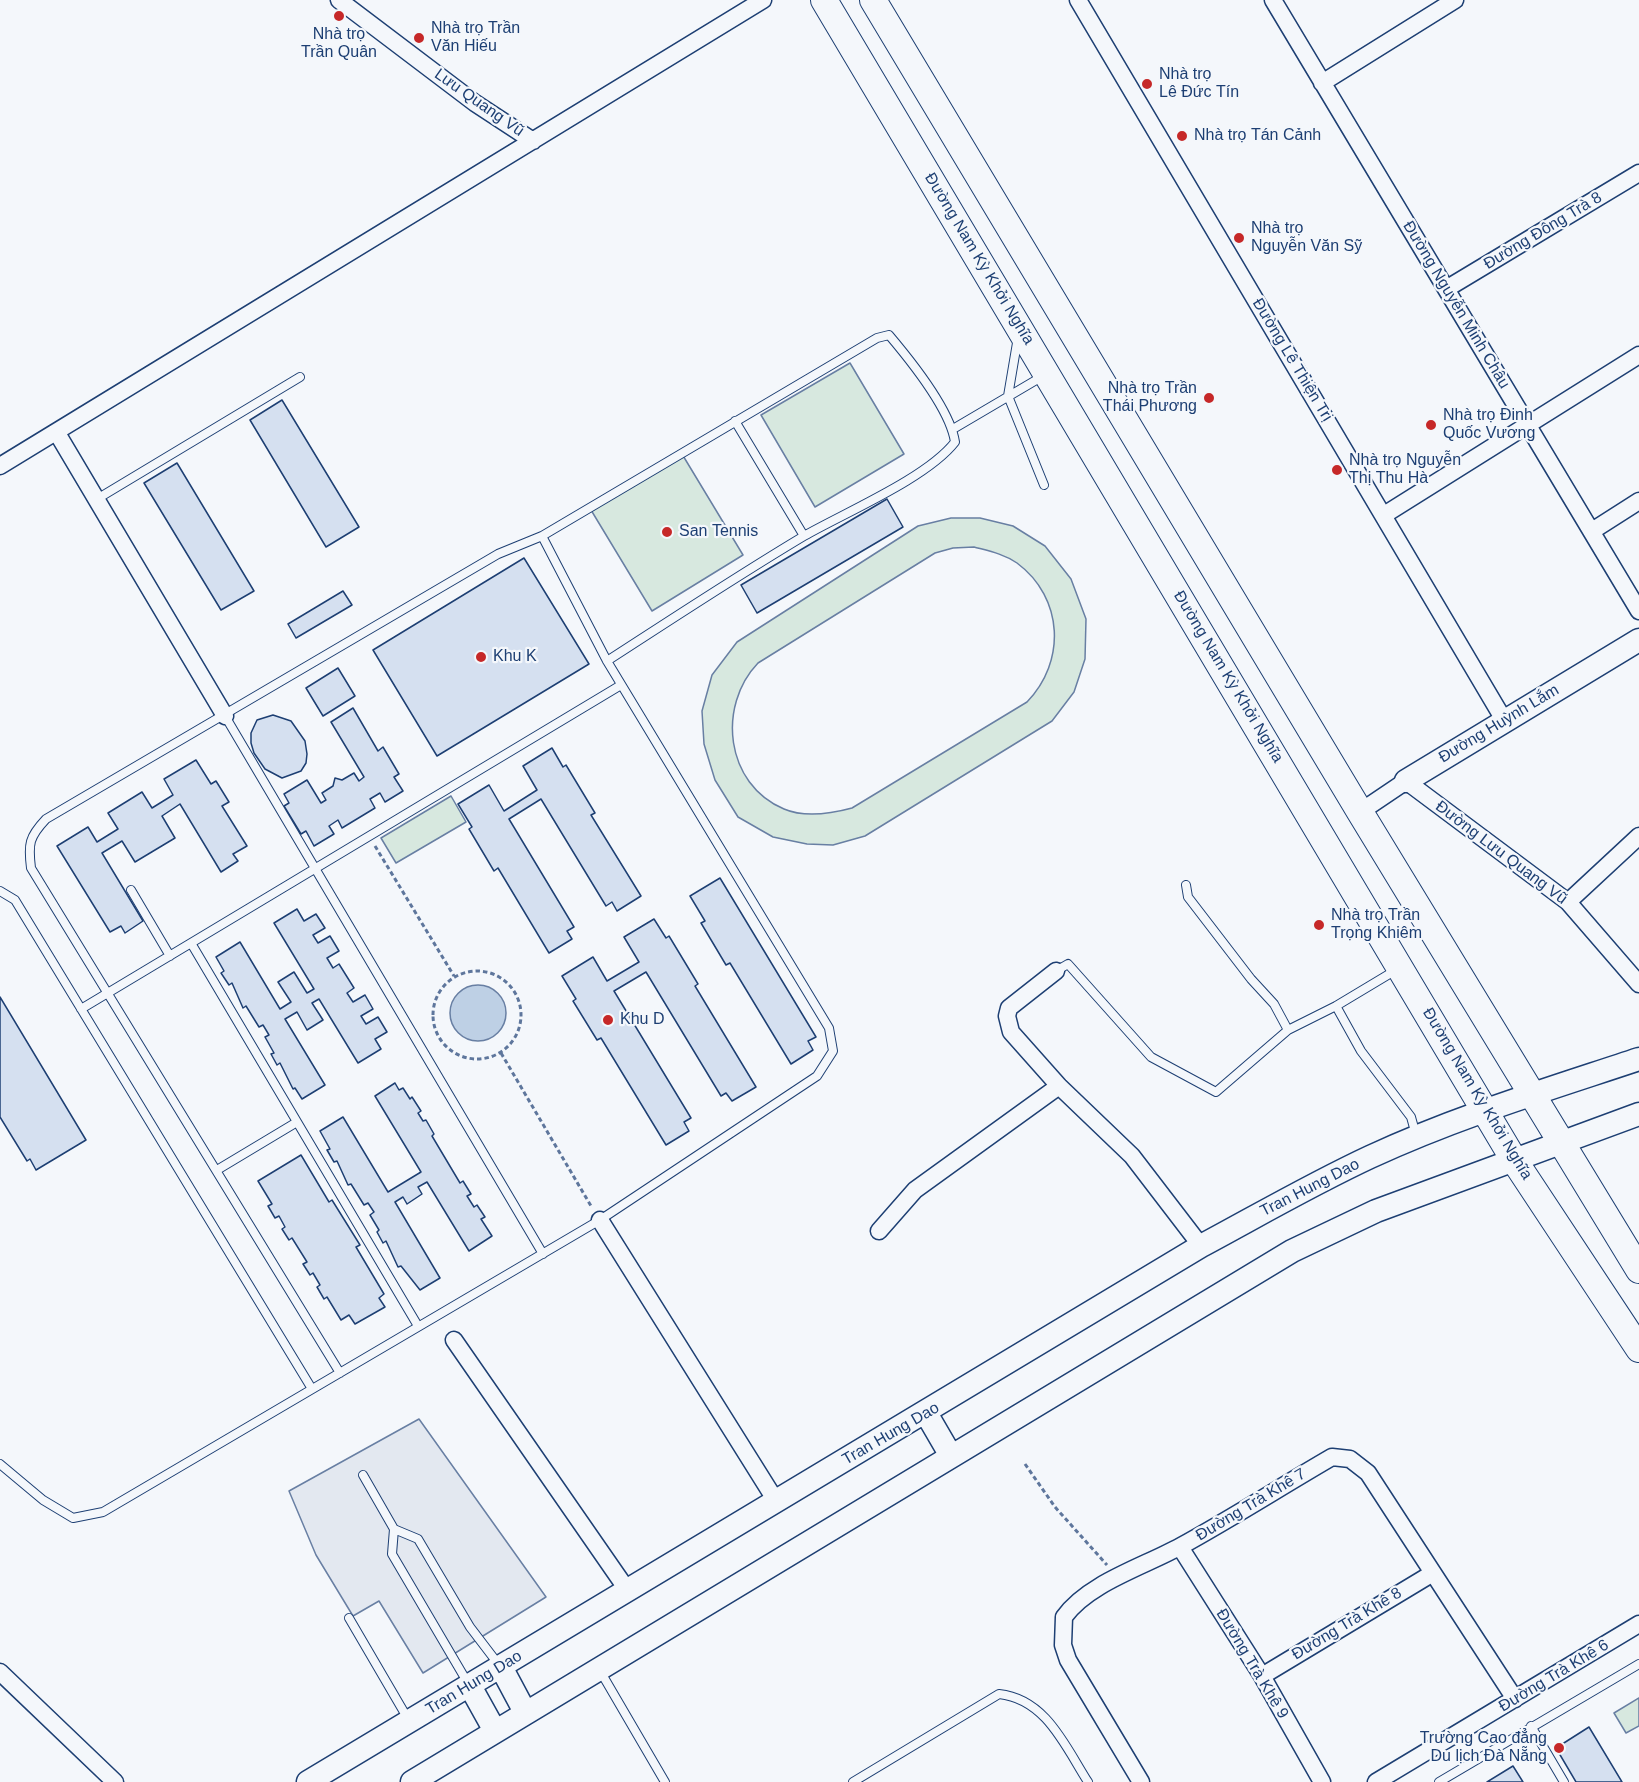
<!DOCTYPE html>
<html>
<head>
<meta charset="utf-8">
<style>
  body { margin:0 }
  canvas { display:block; background:#f4f7fb }
</style>
</head>
<body>
<canvas width="1639" height="1782"></canvas>
<script>
const ctx = document.querySelector('canvas').getContext('2d');
ctx.lineJoin = 'round';
function paint(path, color) { ctx.fillStyle = color; ctx.fill(path, 'evenodd'); }
function trace(path, color, width, dash) { ctx.strokeStyle = color; ctx.lineWidth = width; ctx.lineCap = dash ? 'butt' : 'round'; ctx.setLineDash(dash || []); ctx.stroke(path); }
function label(font, color, halo, rows, align = 'center') {
  ctx.font = font + ' Helvetica,sans-serif'; ctx.lineWidth = 4.5; ctx.setLineDash([]); ctx.textBaseline = 'middle'; ctx.strokeStyle = halo; ctx.fillStyle = color; for (const [text, x, y, turn = 0] of rows) {
    ctx.save(); ctx.translate(x, y); ctx.rotate((+turn || 0) * Math.PI / 180); ctx.textAlign = isNaN(turn) ? turn : align; if (halo) ctx.strokeText(text, 0, 0); ctx.fillText(text, 0, 0); ctx.restore();
  }
}
const green = new Path2D(`
  M850,363L904,454L815,507L761,415Z
  M682,454L743,555L652,611L591,510Z
  M951,518H980L1013,526L1045,546L1071,579L1086,619L1085,659L1074,692L1052,721L865,836L833,845L807,844L773,837L738,817L715,780L704,744L702,711L712,675L737,642L918,526ZM974,547C989,551 1004,554 1017,563C1064,598 1066,662 1027,702L852,808C830,814 805,818 784,809C725,784 717,706 758,663L935,553L953,548Z
  M451,796L466,822L396,863L381,838Z
  M1639,1698V1726L1626,1733L1614,1713Z`);
paint(green, '#d7e8df');
trace(green, '#687fa3', 1.5);
const parking = new Path2D(`
  M419,1419L546,1597L423,1673L379,1601L353,1616L316,1555L289,1491Z`);
paint(parking, '#e3e8f0');
trace(parking, '#687fa3', 1.5);
const water = new Path2D(`
  M450 1013a28 28 0 1 1 56 0a28 28 0 1 1-56 0Z`);
paint(water, '#bed0e5');
trace(water, '#687fa3', 1.5);
const building = new Path2D(`
  M282,400L359,527L326,547L250,420Z
  M177,463L254,591L221,610L144,483Z
  M887,499L903,527L757,613L741,585Z
  M524,558L589,664L437,756L373,650Z
  M343,591L352,605L296,638L288,624Z
  M338,668L355,696L323,716L306,688Z
  M353,708L378,751L383,747L399,774L394,777L403,791L385,802L380,793L370,799L375,808L342,828L338,820L329,826L334,834L314,846L306,831L301,834L284,806L289,803L284,794L307,780L321,803L326,800L322,793L333,786L335,778L342,780L354,773L359,781L364,777L331,722Z
  M273,715L291,721L305,741L307,754L306,763L301,771L282,778L265,769L254,753L251,743V733L257,720Z
  M552,748L563,767L566,765L595,813L591,815L641,896L617,911L612,902L606,906L541,799L509,819L574,927L567,931L572,939L549,953L498,868L494,871L469,829L472,827L458,804L489,785L504,811L537,790L523,766Z
  M196,760L211,784L216,781L229,802L222,806L247,846L233,854L238,861L221,872L180,804L162,816L175,838L135,862L122,841L102,853L143,921L125,933L121,926L110,932L57,846L88,827L97,842L118,829L108,813L142,792L152,808L173,795L164,779Z
  M720,878L816,1037L808,1041L813,1050L791,1064L730,963L726,965L701,923L705,921L690,896Z
  M297,909L304,921L316,914L325,928L313,935L318,943L330,936L339,951L327,958L333,968L339,964L354,988L347,993L353,1002L365,995L373,1009L361,1016L366,1024L378,1017L387,1032L375,1039L381,1049L358,1063L319,999L312,1003L323,1020L307,1030L297,1012L285,1019L325,1085L302,1099L295,1088L293,1089L280,1063L277,1065L271,1054L274,1053L265,1037L269,1035L263,1025L259,1027L246,1006L243,1008L232,983L229,985L221,973L224,971L216,957L240,942L280,1009L291,1002L278,982L294,972L307,993L314,989L274,923Z
  M654,919L666,938L669,936L698,984L695,986L756,1087L732,1101L726,1093L721,1096L646,972L614,991L691,1118L684,1122L689,1131L666,1145L601,1038L597,1040L573,1001L576,999L562,976L593,957L607,981L639,962L624,937Z
  M0,997L86,1140L36,1170L30,1159L27,1161L0,1117Z
  M395,1083L399,1090L403,1088L410,1099L412,1097L421,1111L418,1113L423,1121L426,1120L434,1134L432,1136L460,1183L463,1181L471,1194L467,1196L474,1207L477,1205L485,1217L481,1219L492,1236L469,1251L427,1182L418,1187L422,1194L407,1204L403,1197L395,1202L440,1278L420,1290L401,1266L398,1267L386,1241L383,1243L377,1232L379,1230L370,1215L374,1212L368,1203L364,1205L351,1184L348,1185L337,1161L334,1162L327,1150L330,1149L320,1131L343,1117L388,1192L421,1172L375,1096Z
  M301,1155L329,1202L332,1200L360,1245L356,1247L384,1294L379,1298L385,1307L355,1324L349,1315L341,1320L327,1297L324,1299L317,1287L320,1285L313,1273L310,1275L303,1264L307,1262L292,1238L289,1240L282,1229L285,1227L279,1216L275,1218L268,1206L272,1204L258,1181Z
  M1589,1727L1622,1782H1576L1556,1748Z
  M1513,1766L1523,1782H1487Z`);
paint(building, '#d5e0f0');
trace(building, '#1d3f73', 1.5);
const lane = new Path2D(`
  M1018,337L1008,396L1044,485
  M735,421L804,536
  M953,429L1043,376
  M97,499L300,377
  M542,536L877,338L889,335C911,361 950,409 955,442C927,478 846,512 804,536C737,576 672,619 607,661
  M225,716L543,1254
  M1186,885L1188,897L1251,979L1274,1004L1288,1030
  M131,890L170,956
  M0,891L15,900L312,1389
  M191,943L418,1326
  M1056,971L1068,964L1151,1057L1216,1092L1288,1030L1336,1006L1396,970
  M1336,1006L1361,1051L1411,1117L1416,1135
  M81,1009L621,685
  M217,1170L297,1122
  M0,1464L43,1500L73,1518L103,1512L600,1220L817,1076L833,1051L829,1028L607,661L542,536L498,554L46,819C29,837 28,844 31,868L340,1373
  M363,1475L394,1529L392,1554L469,1685
  M394,1529L418,1539L470,1627L499,1665
  M349,1618L408,1719
  M599,1669L665,1782
  M1531,1726L1564,1782
  M853,1782L999,1694C1046,1699 1065,1746 1088,1782
  M1439,1782L1639,1664`);
const street = new Path2D(`
  M339,0L475,103L533,141
  M1078,0L1504,720
  M1273,0L1639,611
  M1322,83L1455,0
  M1446,289L1639,173
  M57,433L225,716
  M0,466L763,0
  M1384,515L1639,355
  M1592,531L1639,501
  M1360,812L1406,781L1568,902L1639,984
  M1568,902L1639,836
  M1056,971L1009,1008L1007,1016L1011,1032L1059,1086L1132,1156L1201,1246
  M600,1220L776,1501
  M879,1231L915,1190L1059,1086
  M454,1340L628,1591
  M1180,1547L1262,1676L1322,1782
  M0,1672L115,1782
  M1262,1676L1433,1573
  M1141,1782L1068,1660L1063,1645L1064,1617C1088,1583 1145,1566 1181,1546C1232,1518 1282,1486 1332,1457L1350,1459L1368,1473L1515,1699
  M1376,1782L1639,1624`);
const secondary = new Path2D(`
  M1406,781L1639,640
  M926,1413L951,1456
  M501,1667L525,1712
  M470,1686L495,1731
  M308,1782L1201,1246C1257,1216 1312,1184 1370,1157C1456,1117 1549,1089 1639,1059
  M412,1782L1292,1251L1376,1211L1639,1114`);
const primary = new Path2D(`
  M824,0L1514,1160L1639,1349
  M873,0L1360,812L1639,1270`);
trace(lane, '#1d3f73', 10);
trace(street, '#1d3f73', 19);
trace(secondary, '#1d3f73', 25);
trace(primary, '#1d3f73', 28);
trace(new Path2D(`
  M375,846L454,976
  M433 1015a44 44 0 1 1 88 0a44 44 0 1 1-88 0Z
  M501,1053L591,1206
  M1025,1464L1055,1507L1107,1565`), '#5e769c', 3, [4.5, 3]);
trace(lane, '#f4f7fb', 8);
trace(street, '#f4f7fb', 16);
trace(secondary, '#f4f7fb', 22);
trace(primary, '#f4f7fb', 26);
for (const [x, y, r, color] of [
  [339,16,6,"#c62828"],
  [419,38,6,"#c62828"],
  [1147,84,6,"#c62828"],
  [1182,136,6,"#c62828"],
  [1239,238,6,"#c62828"],
  [1209,398,6,"#c62828"],
  [1431,425,6,"#c62828"],
  [1337,470,6,"#c62828"],
  [667,532,6,"#c62828"],
  [481,657,6,"#c62828"],
  [1319,925,6,"#c62828"],
  [608,1020,6,"#c62828"],
  [1559,1748,6,"#c62828"]
]) { const dot = new Path2D(); dot.arc(x, y, r, 0, 2 * Math.PI); ctx.fillStyle = color; ctx.fill(dot); trace(dot, '#f4f7fb', 2); }
label('16px', '#1d3f73', '#f4f7fb', [
  ["Nhà trọ Trần",431,29],
  ["Văn Hiếu",431,47],
  ["Nhà trọ",339,35,"center"],
  ["Trần Quân",339,53,"center"],
  ["Nhà trọ",1159,75],
  ["Lê Đức Tín",1159,93],
  ["Nhà trọ Tán Cảnh",1194,136],
  ["Nhà trọ",1251,229],
  ["Nguyễn Văn Sỹ",1251,247],
  ["Nhà trọ Trần",1197,389,"right"],
  ["Thái Phương",1197,407,"right"],
  ["Nhà trọ Đinh",1443,416],
  ["Quốc Vương",1443,434],
  ["Nhà trọ Nguyễn",1349,461],
  ["Thị Thu Hà",1349,479],
  ["San Tennis",679,532],
  ["Khu K",493,657],
  ["Nhà trọ Trần",1331,916],
  ["Trọng Khiêm",1331,934],
  ["Khu D",620,1020],
  ["Trường Cao đẳng",1547,1739,"right"],
  ["Du lịch Đà Nẵng",1547,1757,"right"]
], 'left');
label('16px', '#1d3f73', '#f4f7fb', [
  ["Lưu Quang Vũ",479,103,35],
  ["Đường Đông Trà 8",1543,231,-31],
  ["Đường Nam Kỳ Khởi Nghĩa",979,259,59],
  ["Đường Nguyễn Minh Châu",1456,305,59],
  ["Đường Lê Thiện Trị",1292,360,59],
  ["Đường Nam Kỳ Khởi Nghĩa",1228,677,59],
  ["Đường Huỳnh Lắm",1499,724,-31],
  ["Đường Lưu Quang Vũ",1501,853,37],
  ["Đường Nam Kỳ Khởi Nghĩa",1477,1094,59],
  ["Tran Hung Dao",1310,1188,-27],
  ["Tran Hung Dao",891,1434,-30],
  ["Đường Trà Khê 7",1251,1505,-31],
  ["Đường Trà Khê 8",1347,1624,-31],
  ["Đường Trà Khê 9",1252,1664,59],
  ["Đường Trà Khê 6",1554,1676,-31],
  ["Tran Hung Dao",474,1683,-31]
]);
</script>
</body>
</html>
